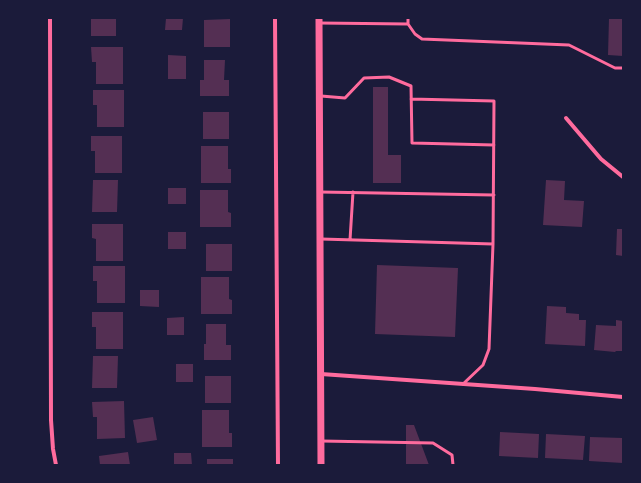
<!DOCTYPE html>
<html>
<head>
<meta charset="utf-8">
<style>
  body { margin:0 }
  #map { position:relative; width:641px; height:483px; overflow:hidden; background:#1b1b3a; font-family:Figtree,sans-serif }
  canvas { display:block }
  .frame { position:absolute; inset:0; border:19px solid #1b1b3a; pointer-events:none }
</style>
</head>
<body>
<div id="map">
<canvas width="641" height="483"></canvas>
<div class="frame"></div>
</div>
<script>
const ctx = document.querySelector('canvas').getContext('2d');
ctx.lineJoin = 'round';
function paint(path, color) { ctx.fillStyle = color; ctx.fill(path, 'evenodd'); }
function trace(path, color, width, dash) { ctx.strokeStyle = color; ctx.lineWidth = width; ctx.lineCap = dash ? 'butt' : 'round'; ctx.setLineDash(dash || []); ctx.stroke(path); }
paint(new Path2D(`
  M91,18H116V36H91Z
  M166,18H183L182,30H165Z
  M609,18H623V56L608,55Z
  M230,19V47H204V20Z
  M91,47H123V84H96V62H92Z
  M168,55L186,56V79H168Z
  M204,60H225L224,80H229V96H200V80H204Z
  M373,87H388V155H401V183H373Z
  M93,90H124V127H97V105H93Z
  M203,112H229V139H203Z
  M91,136H122V173H95V151H91Z
  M201,146H228V169H231V183H201Z
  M93,180H118L117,212H92Z
  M546,180L565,181L564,200L584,201L582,227L543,225Z
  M168,188H186V204H168Z
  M200,190H228V212L231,213V227H200Z
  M92,224H123V261H96V239L92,238Z
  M617,229H623V256L616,255Z
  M168,232H186V249H168Z
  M206,244H232V271H206Z
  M377,265L458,268L455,337L375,334Z
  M93,266H125V303H97V281H93Z
  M201,277H229V299L232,300V314H201Z
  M140,290H159V307L140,306Z
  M547,306L566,307V313L579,314V320H586L585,346L545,344Z
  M92,312H123V349H96V327H92Z
  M184,317V335H167V318Z
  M616,320L623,321V351H616L615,352L594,350L596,325L616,326Z
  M206,324H226V345H231V360H204V344H206Z
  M93,356H118L117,388H92Z
  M176,364H193V382H176Z
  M205,376H231V403H205Z
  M124,401L125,438L97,439V417H93L92,402Z
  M202,410H229V433H232V447H202Z
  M153,417L157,440L137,443L133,420Z
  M406,425H414L429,465H406Z
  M500,432L539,434L538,458L499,456Z
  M546,434L585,436L583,460L545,458Z
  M590,437L623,438V463L589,461Z
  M128,452L130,465H100L99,456Z
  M174,453H191L192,465H174Z
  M207,459H233V465H207Z`), '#542f53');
trace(new Path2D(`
  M408,18V24
  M319,23L408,24L415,34L422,39L569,45L615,68H623
  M321,96L345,98L364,78L389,77L411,86L412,143L494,145
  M411,99L494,101L493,244L489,349L483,365L463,384
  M320,192L494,195
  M321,239L493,244
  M350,240L353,192
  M321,441L433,443L452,455L453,465`), '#ff6b9d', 3);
trace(new Path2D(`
  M50,18L51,420L53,449L56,465
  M275,18L278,465
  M566,118L601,159L623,177
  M321,374L535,389L623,397`), '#ff6b9d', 4);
trace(new Path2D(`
  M319,18L321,465`), '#ff6b9d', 7);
</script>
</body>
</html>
